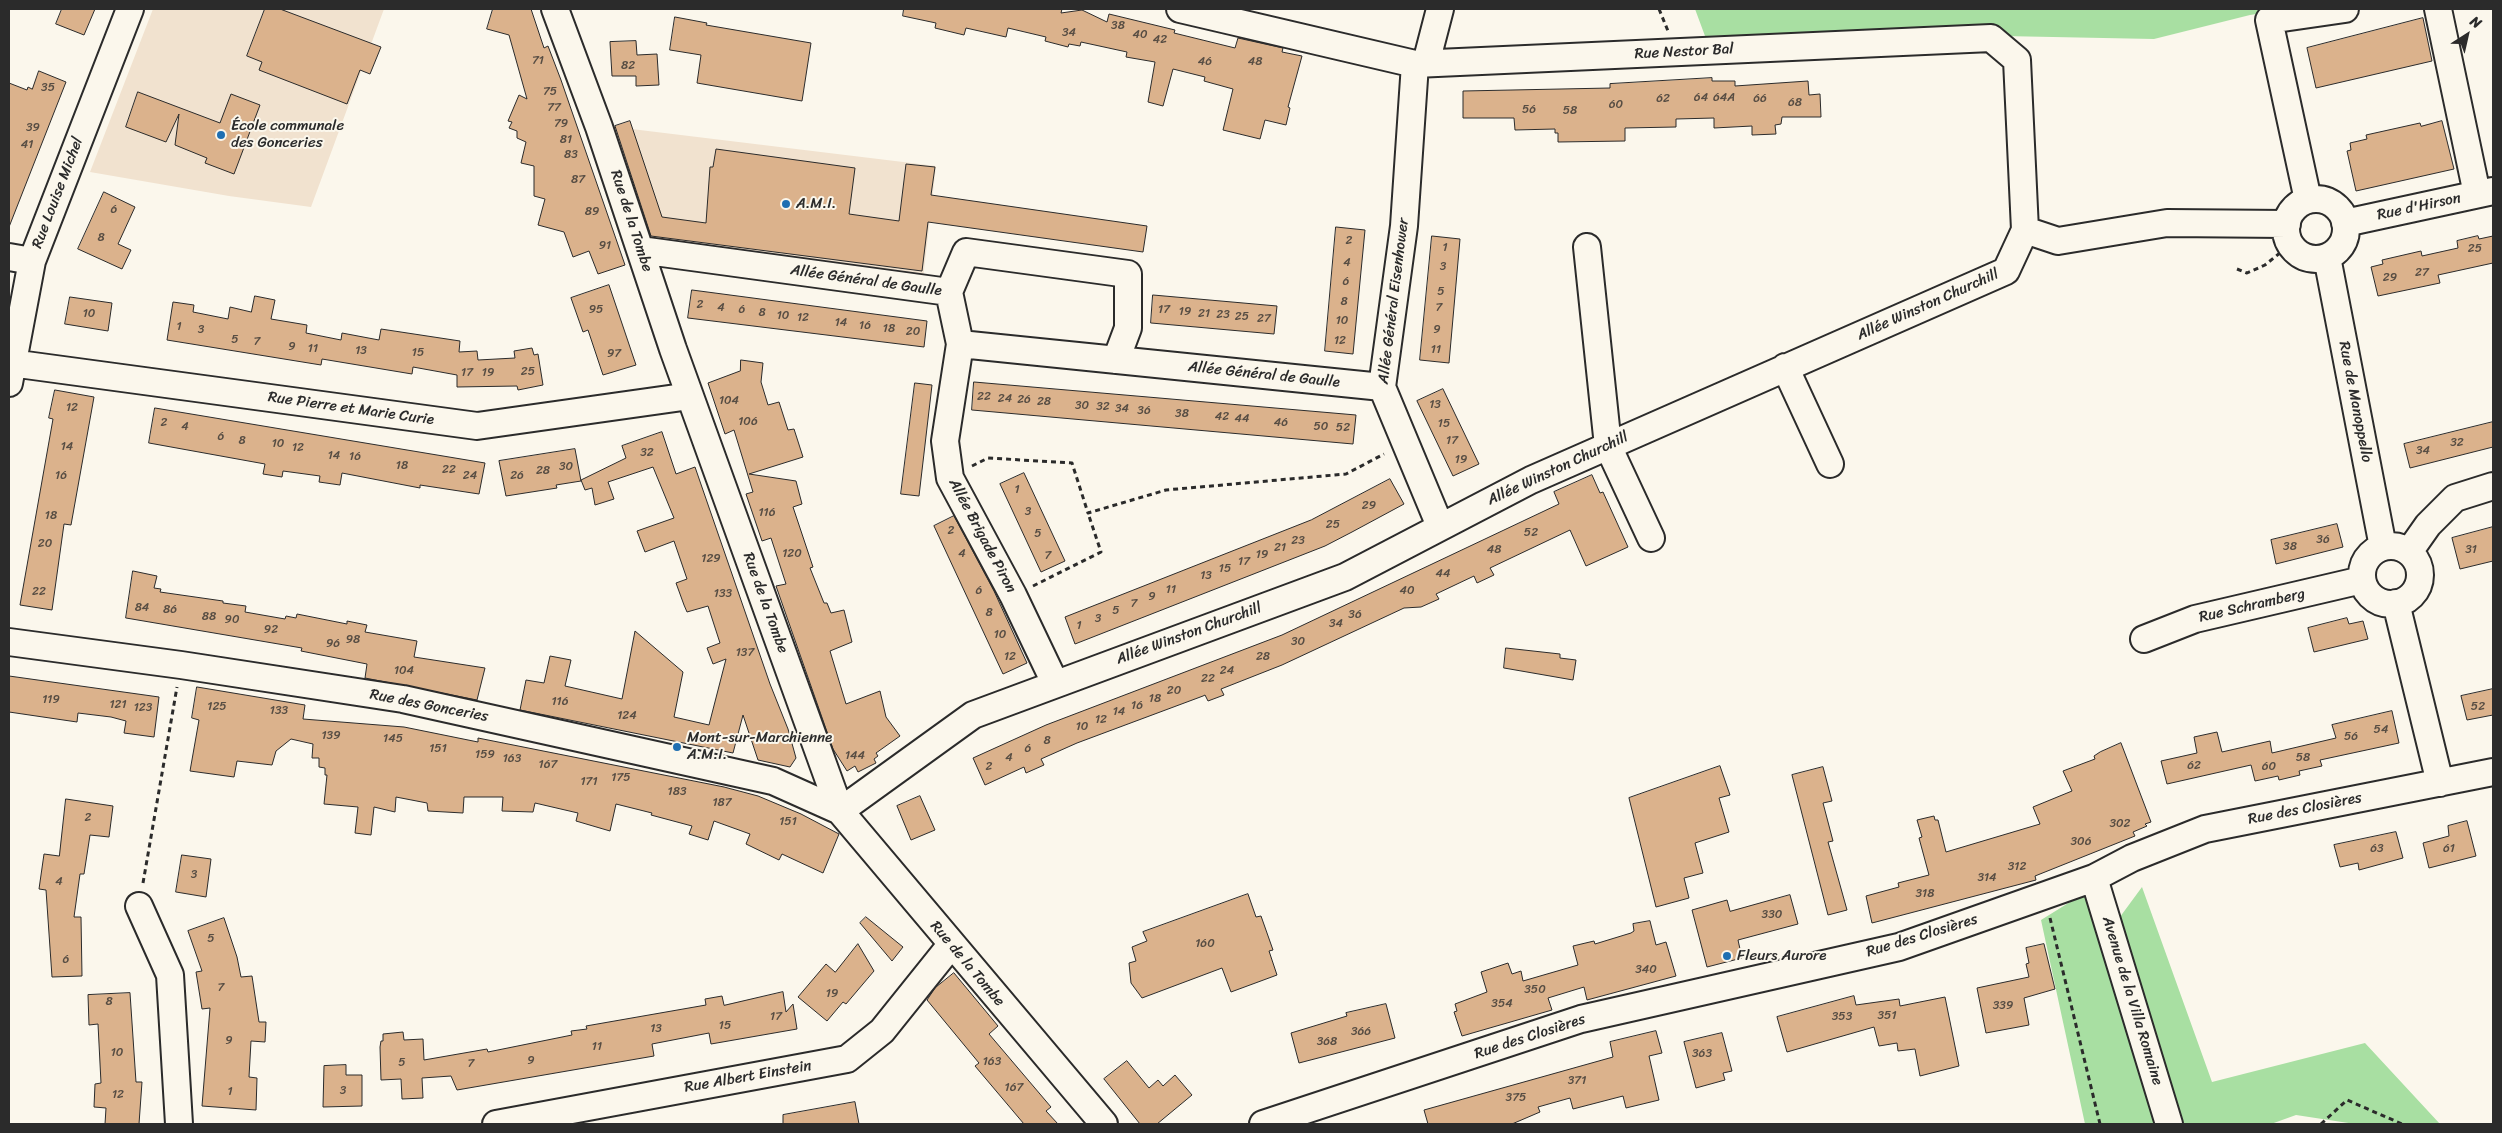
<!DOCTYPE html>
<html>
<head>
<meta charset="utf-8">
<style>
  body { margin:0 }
  #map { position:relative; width:2502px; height:1133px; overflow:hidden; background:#fbf7ec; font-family:Sriracha,sans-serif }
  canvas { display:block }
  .frame { position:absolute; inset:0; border:10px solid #2b2b2b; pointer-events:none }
  .north { position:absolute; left:2442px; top:10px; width:50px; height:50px; -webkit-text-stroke:4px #fbf7ec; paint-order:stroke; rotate:35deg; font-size:14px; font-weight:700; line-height:20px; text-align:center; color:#2b2b2b }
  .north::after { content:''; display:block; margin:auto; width:18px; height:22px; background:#2b2b2b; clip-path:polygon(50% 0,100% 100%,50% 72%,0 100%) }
</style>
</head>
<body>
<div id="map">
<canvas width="2502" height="1133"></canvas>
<div class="frame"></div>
<div class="north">N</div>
</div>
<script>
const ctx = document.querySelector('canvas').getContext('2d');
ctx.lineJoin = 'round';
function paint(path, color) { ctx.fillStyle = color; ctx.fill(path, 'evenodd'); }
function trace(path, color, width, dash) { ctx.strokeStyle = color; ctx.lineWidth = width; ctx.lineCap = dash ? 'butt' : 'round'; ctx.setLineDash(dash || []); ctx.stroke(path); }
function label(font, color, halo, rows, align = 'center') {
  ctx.font = font + ' Sriracha,sans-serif'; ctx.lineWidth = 4; ctx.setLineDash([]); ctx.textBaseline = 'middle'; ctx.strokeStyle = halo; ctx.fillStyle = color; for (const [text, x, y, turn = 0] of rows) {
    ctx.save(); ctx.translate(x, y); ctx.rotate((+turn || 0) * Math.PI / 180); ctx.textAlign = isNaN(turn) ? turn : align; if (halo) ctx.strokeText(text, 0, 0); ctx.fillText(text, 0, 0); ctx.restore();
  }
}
paint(new Path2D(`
  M153,9H384L311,207L229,196L90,172Z
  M615,127L936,166L922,288L652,243Z`), '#f1e2cf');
paint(new Path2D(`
  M1695,9H2290L2250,15L2154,39L1851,33L1705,36Z
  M2142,887L2212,1082L2365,1043L2440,1124H2355L2296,1115L2271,1124H2177L2117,921Z
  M2091,889L2164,1124H2085L2041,920Z`), '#a8dfa2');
const building = new Path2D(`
  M62,9H95L84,35L56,24Z
  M265,9H280L381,47L370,74L360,70L347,104L259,70L262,62L247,56Z
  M493,9H531L544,48L548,46L561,80L625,265L598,274L589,251L573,257L564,232L538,225L545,199L534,196V166L521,163L526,142L517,138V131L509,128L512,122L508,121L519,95L527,99L509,35L487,29Z
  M904,9H1062L1061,13L1082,10L1107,22L1109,14L1175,30L1174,33L1235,48L1238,38L1283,48L1282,52L1302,56L1288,107L1290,108L1286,125L1265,120L1260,139L1223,130L1233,89L1204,81L1205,77L1173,69L1163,106L1148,102L1155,62L1126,57L1127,52L1081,42L1080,46L1069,44L1068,47L1045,41L1046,37L1008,28L1006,37L966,28L964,35L935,28L936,23L903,16Z
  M675,17L707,23L706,25L811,43L802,101L697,83L701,55L670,50Z
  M2423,18L2432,61L2316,88L2307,48Z
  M636,41L637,55L657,54L659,85L636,86V76H612L610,42Z
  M39,71L66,82L9,227V83L27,90L28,87L32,89Z
  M1712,78V81H1735V86L1808,81L1809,95L1820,94L1821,117H1782L1781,124L1775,125L1776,134L1752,135V126L1714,128V118L1676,119V127L1625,128V141L1558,142V133H1555V129L1515,130L1514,118H1463V91L1610,88V84Z
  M138,92L220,123L231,94L260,105L234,174L205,163L207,158L175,145L179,114L166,142L126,127Z
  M630,121L662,217L706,223L710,167H713L716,149L855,168L849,214L899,221L906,164L935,167L931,195L1147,226L1143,252L928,222L922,271L651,236L615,126Z
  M2442,121L2454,169L2356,191L2347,151L2351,150L2350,143L2367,139L2366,135L2420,123L2421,126Z
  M104,192L135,207L118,244L131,250L122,269L78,249Z
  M1336,227L1365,230L1353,354L1325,351Z
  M1432,236L1460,239L1449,363L1420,360Z
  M2478,236L2479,239L2493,236V263L2438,275L2440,283L2378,296L2371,267L2383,264L2382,260L2421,251L2422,256L2458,248L2457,241Z
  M609,285L636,365L603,375L588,330L583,332L571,298Z
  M692,290L927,321L924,347L688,318Z
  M1153,295L1277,306L1274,334L1151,323Z
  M255,296L275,300L271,319L307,325L306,333L341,340L342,333L379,340L381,329L460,341L459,352L477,351L478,360L515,358L514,351L532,348L534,355L538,354L543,385L518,390L517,386L457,387V375L413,367L412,374L322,359L321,365L167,340L173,302L194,305L193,312L228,319L230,307L251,312Z
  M70,297L112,303L108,331L65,324Z
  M741,360L763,363L761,382L768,405L779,402L788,430L794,429L803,457L749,474L796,481L802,504L793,507L813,567L810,568L824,603H827L831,613L844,610L852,642L830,651L846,704L880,691L886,717L900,736L876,753L878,756L874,759L876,763L858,772L855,766L847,771L833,749L776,586L786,584L771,538L762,541L746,494L753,492L734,430L725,434L708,383L740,371Z
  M974,382L1356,415L1353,444L972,410Z
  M915,383L932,385L919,496L901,494Z
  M1443,389L1479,464L1453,476L1417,401Z
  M55,390L94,397L71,525L64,524L52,610L20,605L53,419L49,418Z
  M155,408L485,463L479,494L420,485V488L342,473L340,485L319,482L320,476L283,471L282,477L263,474L265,464L149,443Z
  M2493,422V447L2410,468L2404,444Z
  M662,432L676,474L695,467L770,684L788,729L796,758L790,767L758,760L743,715L733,753L520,710L526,680L544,683L550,656L571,660L565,686L622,699L635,631L683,672L674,717L709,725L726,659L713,664L707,648L720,643L708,606L687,612L684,605L676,583L687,579L674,541L645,552L637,531L674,518L653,467L608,482L614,499L595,505L592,488L585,490L581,480L626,458L622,446Z
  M575,449L581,481L556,485L557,488L506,496L499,461Z
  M1024,473L1065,561L1041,572L1000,484Z
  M1592,475L1600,493L1603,492L1628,547L1586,566L1570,530L1490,568L1494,575L1477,583L1474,576L1436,594L1439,599L1421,607L1404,608L1282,665L1221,689L1224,695L1208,701L1205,695L1203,696L1077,743L1041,759L1044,765L1026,773L1024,767L985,785L973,758L1046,725L1282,635L1559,504L1554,492Z
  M1390,479L1404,504L1352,532L1325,546L1075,644L1065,617L1311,520Z
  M954,516L994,591L1027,663L1003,674L934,526Z
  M2337,524L2343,547L2276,564L2271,540Z
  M2493,527V561L2460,569L2452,538Z
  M133,571L157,576L154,588L161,589L160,592L223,601V603L246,606L245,612L285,619L286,616L296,618L297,614L347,624V621L367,625L365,632L417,641L414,657L485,668L477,700L365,678L367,664L301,651L302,648L126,618Z
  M2347,618L2349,624L2363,621L2368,639L2314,652L2308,628Z
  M1506,648L1560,654V658L1576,660L1573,680L1504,668Z
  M9,676L159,697L154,737L124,733L126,721L111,717L78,713L77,722L9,712Z
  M197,687L305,705L303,719L404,727L478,742V738L724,787L758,796L801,814L839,834L823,873L782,854L779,860L746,844L750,834L714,821L708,840L689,834L692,826L651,815L652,813L616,804L610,831L576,821L578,813L535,803L533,812L502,811L503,797H464L463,813L428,811L427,803L396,797L395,812L374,807L371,835L355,833L358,807L324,804L327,775H325V768L319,767V758H312L313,744L291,739L276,751L272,765L237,761L234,777L190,771L199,720L192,718Z
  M2493,689V715L2467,720L2461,696Z
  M2392,711L2399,743L2320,760L2322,766L2299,771L2300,775L2279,780L2278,776L2255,781L2251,765L2167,784L2161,761L2197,753L2194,737L2217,732L2222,752L2270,741L2272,753L2336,738L2332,725Z
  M2121,743L2151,822L2145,824L2147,826L2133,832L2135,836L2035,876L2036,880L1872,923L1866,896L1899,887L1898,883L1929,875L1919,838L1922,837L1917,820L1934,816L1935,820H1938L1946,852L2040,824L2033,807L2072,791L2063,771L2095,759L2094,756L2100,752Z
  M1720,766L1730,795L1719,798L1729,832L1695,843L1703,873L1684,878L1689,898L1656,907L1629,798Z
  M1823,767L1832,801L1823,803L1833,841L1828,842L1847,910L1828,915L1792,775Z
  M920,796L935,830L911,840L897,806Z
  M66,799L113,806L109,837L90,835L84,874H80L74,917H81L82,976L52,977L46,890L39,889L44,854L59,856Z
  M2467,821L2476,856L2429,868L2423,843L2449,836L2448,826Z
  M2396,832L2403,858L2359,870L2358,863L2340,867L2334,845Z
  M182,855L211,859L206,897L176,892Z
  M1248,894L1256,917L1261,916L1273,950L1269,951L1277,975L1231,992L1222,968L1142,998L1131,983L1129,963L1136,961L1132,947L1147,941L1143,932Z
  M1790,895L1798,924L1738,940L1742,958L1707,967L1692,910L1727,900L1730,911Z
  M866,917L903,947L892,961L860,923Z
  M224,918L237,957L241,977L252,976L259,1022H266L265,1042L251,1041L249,1077L257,1078L256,1110L202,1106L210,1008L202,1009L196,972L202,971L188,931Z
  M1650,921L1656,945L1666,942L1676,976L1587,1000L1584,987L1548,998L1552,1010L1462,1036L1454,1012L1457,1011L1455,1004L1487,992L1481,972L1508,963L1512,974L1521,971L1523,981L1578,965L1573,946L1594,941L1595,944L1631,933L1634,931L1633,924Z
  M858,944L874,971L846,1004L843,1002L827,1021L798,997L826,964L835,972Z
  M2044,944L2055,989L2024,998L2029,1025L1986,1033L1977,988L2029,977L2026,964L2029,963L2026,948Z
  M954,973L998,1026L989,1034L1051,1107L1046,1111L1058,1124H1024L975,1066L979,1063L927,1000L935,988Z
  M783,992L786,1012L793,1004L797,1029L711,1044L709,1033L652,1044L654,1056L457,1090L451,1076L422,1078L423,1098L402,1099L401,1079L381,1080L380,1047L381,1041H383V1034L403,1032L404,1040L423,1039L424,1060L487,1049L488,1052L572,1035L571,1031L587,1029L586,1026L706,1005L705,999L722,996L724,1005Z
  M130,993L136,1082H142L139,1124H105L106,1108L94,1107L95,1084L101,1083L98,1024L89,1025L88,995Z
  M1854,996L1856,1005L1899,999L1900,1006L1945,997L1959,1066L1920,1076L1915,1049L1898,1051L1897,1043L1879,1046L1874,1027L1787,1052L1777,1017Z
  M1386,1004L1395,1038L1299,1063L1291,1033L1347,1016L1346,1013Z
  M1656,1031L1662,1053L1649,1056L1659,1100L1626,1108L1623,1096L1573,1109L1570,1098L1538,1107L1540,1112L1512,1124H1428L1424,1110L1613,1057L1610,1042Z
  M1722,1033L1732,1071L1723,1073L1725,1080L1696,1088L1684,1042Z
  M1127,1061L1149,1088L1158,1080L1163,1086L1175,1075L1192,1095L1157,1124H1140L1104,1079Z
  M346,1065V1075H362V1106L323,1107L324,1066Z
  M855,1102L859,1124H783V1115Z`);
paint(building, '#dbb28c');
trace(building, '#2b2b2b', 1);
const minor = new Path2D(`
  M555,9L599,127L673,349L840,811L1104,1124
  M1180,9L1415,64L1991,38L2017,60L2025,230
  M2438,9L2477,194
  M1426,63L1440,9
  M1415,64L1404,226L1382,387L1440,526
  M2286 229a30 30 0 1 1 60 0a30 30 0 1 1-60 0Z
  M2308,200L2269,20L2345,9
  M2345,223L2493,191
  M1587,247L1608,446L1651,538
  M640,250L949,292
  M9,257L32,261
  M2327,257L2383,547
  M949,292L960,344L945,441L950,478L1013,595L1055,683
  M949,292L966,252L1128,274V328L1116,360
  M960,344L1382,387
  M11,363L477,426L690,396
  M1785,367L1830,464
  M9,383L32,261L130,9
  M2362 575a29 29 0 1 1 58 0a29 29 0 1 1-58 0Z
  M2409,552L2428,525L2455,498L2493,486
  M2396,603L2440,783
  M2144,639L2195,619L2362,580
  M9,642L181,665L403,699L773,781L840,811
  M840,811L973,715L1345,577L1531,480L2006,271L2025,230L2058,241L2167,223L2287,224
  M2094,878L2169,1124
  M139,906L170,975L179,1124
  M496,1124L847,1059L882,1031L951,945
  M1263,1124L1581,1019L1899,947L2094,878L2132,858L2205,829L2493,772`);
trace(minor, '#2b2b2b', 30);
trace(new Path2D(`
  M1659,9L1668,31
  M2237,269L2247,273L2265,265L2286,248
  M972,466L988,458L1072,463L1088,513L1166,490L1346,474L1384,454
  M1033,586L1101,552L1088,513
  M143,883L177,687
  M2050,918L2100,1124
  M2321,1124L2347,1100L2402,1124`), '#2b2b2b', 3, [5, 4]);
trace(minor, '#fbf7ec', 26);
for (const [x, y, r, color] of [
  [221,135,5,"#1f6fb2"],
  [786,204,5,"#1f6fb2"],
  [677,747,5,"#1f6fb2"],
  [1727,956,5,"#1f6fb2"]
]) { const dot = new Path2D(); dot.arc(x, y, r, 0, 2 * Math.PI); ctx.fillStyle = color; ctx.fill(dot); trace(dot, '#fbf7ec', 2); }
label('12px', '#574d43', null, [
  ["38",1118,26],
  ["34",1069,33],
  ["40",1140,35],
  ["42",1160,40],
  ["71",538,61],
  ["46",1205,62],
  ["48",1255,62],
  ["82",628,66],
  ["35",48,88],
  ["75",550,92],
  ["64",1701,98],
  ["64A",1724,98],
  ["62",1663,99],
  ["66",1760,99],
  ["68",1795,103],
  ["60",1616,105],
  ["77",554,108],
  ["56",1529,110],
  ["58",1570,111],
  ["79",561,124],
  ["39",33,128],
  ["81",566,140],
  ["41",27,145],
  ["83",571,155],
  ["87",578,180],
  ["6",114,210],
  ["89",592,212],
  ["8",101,238],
  ["2",1349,241],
  ["91",605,246],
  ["1",1445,248],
  ["25",2475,249],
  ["4",1347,263],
  ["3",1443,267],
  ["27",2422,273],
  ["29",2390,278],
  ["6",1346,282],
  ["5",1441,292],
  ["8",1344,302],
  ["2",700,305],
  ["4",721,308],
  ["7",1439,308],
  ["95",596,310],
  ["6",742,310],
  ["17",1164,310],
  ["19",1185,312],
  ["8",762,313],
  ["10",89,314],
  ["21",1204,314],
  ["23",1223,315],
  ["10",783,316],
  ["25",1242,317],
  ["12",803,318],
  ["27",1264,319],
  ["10",1342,321],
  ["14",841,323],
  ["16",865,326],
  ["1",179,327],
  ["18",889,329],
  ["3",201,330],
  ["9",1437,330],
  ["20",913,332],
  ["5",235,340],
  ["12",1340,341],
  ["7",257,342],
  ["9",292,347],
  ["11",313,349],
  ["11",1436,350],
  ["13",361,351],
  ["15",418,353],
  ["97",614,354],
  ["25",528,372],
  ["17",467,373],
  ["19",488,373],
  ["22",984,397],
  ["24",1005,399],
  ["26",1024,400],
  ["104",729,401],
  ["28",1044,402],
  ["13",1435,405],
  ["30",1082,406],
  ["32",1103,407],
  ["12",72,408],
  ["34",1122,409],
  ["36",1144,411],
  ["38",1182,414],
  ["42",1222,417],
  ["44",1242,419],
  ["106",748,422],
  ["2",164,423],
  ["46",1281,423],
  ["15",1444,424],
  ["4",185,427],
  ["50",1321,427],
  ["52",1343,428],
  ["6",221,437],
  ["8",242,441],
  ["17",1452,441],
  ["32",2457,443],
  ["10",278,444],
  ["14",67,447],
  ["12",298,448],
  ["34",2423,451],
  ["32",647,453],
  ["14",334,456],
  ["16",355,457],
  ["19",1461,460],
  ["18",402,466],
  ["30",566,467],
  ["22",449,470],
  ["28",543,471],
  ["16",61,476],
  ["24",470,476],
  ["26",517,476],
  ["1",1017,490],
  ["29",1369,506],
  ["3",1028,512],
  ["116",767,513],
  ["18",51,516],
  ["25",1333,525],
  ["2",951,531],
  ["52",1531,533],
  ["5",1038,534],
  ["36",2323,540],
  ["23",1298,541],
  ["20",45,544],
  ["38",2290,547],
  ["21",1280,548],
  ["48",1494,550],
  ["31",2471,550],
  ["120",792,554],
  ["4",962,554],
  ["19",1262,555],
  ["7",1048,556],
  ["129",711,559],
  ["17",1244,562],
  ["15",1225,569],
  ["44",1443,574],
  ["13",1206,576],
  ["11",1171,590],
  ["6",979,591],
  ["40",1407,591],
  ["22",39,592],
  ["133",723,594],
  ["9",1152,597],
  ["7",1134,604],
  ["84",142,608],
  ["86",170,610],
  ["5",1116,611],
  ["8",989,613],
  ["36",1355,615],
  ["88",209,617],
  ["3",1098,619],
  ["90",232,620],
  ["34",1336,624],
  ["1",1079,626],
  ["92",271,630],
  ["10",1000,635],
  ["98",353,640],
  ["30",1298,642],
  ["96",333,644],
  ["137",745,653],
  ["12",1010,657],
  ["28",1263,657],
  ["104",404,671],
  ["24",1227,671],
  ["22",1208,679],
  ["20",1174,691],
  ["18",1155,699],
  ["119",51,700],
  ["116",560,702],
  ["121",118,705],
  ["16",1137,706],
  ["125",217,707],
  ["52",2478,707],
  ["123",143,708],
  ["133",279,711],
  ["14",1119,712],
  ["124",627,716],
  ["12",1101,720],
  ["10",1082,727],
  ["54",2381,730],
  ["139",331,736],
  ["56",2351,737],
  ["145",393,739],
  ["8",1047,741],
  ["151",438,749],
  ["6",1028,749],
  ["159",485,755],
  ["144",855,756],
  ["4",1009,758],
  ["58",2303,758],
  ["163",512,759],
  ["167",548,765],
  ["62",2194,766],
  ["2",989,767],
  ["60",2269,767],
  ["175",621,778],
  ["171",589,782],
  ["183",677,792],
  ["187",722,803],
  ["2",88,818],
  ["151",788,822],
  ["302",2120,824],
  ["306",2081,842],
  ["63",2377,849],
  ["61",2449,849],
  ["312",2017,867],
  ["3",194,875],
  ["314",1987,878],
  ["4",59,882],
  ["318",1925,894],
  ["330",1772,915],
  ["5",211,939],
  ["160",1205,944],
  ["6",66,960],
  ["340",1646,970],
  ["7",221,988],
  ["350",1535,990],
  ["19",832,994],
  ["8",109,1002],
  ["354",1502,1004],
  ["339",2003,1006],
  ["351",1887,1016],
  ["17",776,1017],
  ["353",1842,1017],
  ["15",725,1026],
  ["13",656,1029],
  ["366",1361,1032],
  ["9",229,1041],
  ["368",1327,1042],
  ["11",597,1047],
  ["10",117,1053],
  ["363",1702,1054],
  ["9",531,1061],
  ["163",992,1062],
  ["5",402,1063],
  ["7",471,1064],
  ["371",1577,1081],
  ["167",1014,1088],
  ["3",343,1091],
  ["1",230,1092],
  ["12",118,1095],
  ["375",1516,1098]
]);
label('15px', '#2b2b2b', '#fbf7ec', [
  ["Rue Nestor Bal",1684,52,-3],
  ["Rue Louise Michel",58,193,-69],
  ["Rue d'Hirson",2419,207,-12],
  ["Rue de la Tombe",631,221,72],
  ["Allée Général de Gaulle",866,281,8],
  ["Allée Général Eisenhower",1394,301,-83],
  ["Allée Winston Churchill",1928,305,-24],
  ["Allée Général de Gaulle",1264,375,6],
  ["Rue de Manoppello",2355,402,79],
  ["Rue Pierre et Marie Curie",351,409,8],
  ["Allée Winston Churchill",1558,469,-25],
  ["Allée Brigade Piron",982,536,62],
  ["Rue de la Tombe",765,603,70],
  ["Rue Schramberg",2252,606,-13],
  ["Allée Winston Churchill",1189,634,-20],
  ["Rue des Gonceries",429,706,11],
  ["Rue des Closières",2305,809,-11],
  ["Rue des Closières",1922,936,-17],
  ["Rue de la Tombe",967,964,50],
  ["Avenue de la Villa Romaine",2132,1001,73],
  ["Rue des Closières",1530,1037,-18],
  ["Rue Albert Einstein",748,1077,-10]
]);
label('15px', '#2b2b2b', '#fbf7ec', [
  ["École communale",231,126],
  ["des Gonceries",231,143],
  ["A.M.I.",796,204],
  ["Mont-sur-Marchienne",687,738],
  ["A.M.I.",687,755],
  ["Fleurs Aurore",1737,956]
], 'left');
</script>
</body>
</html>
